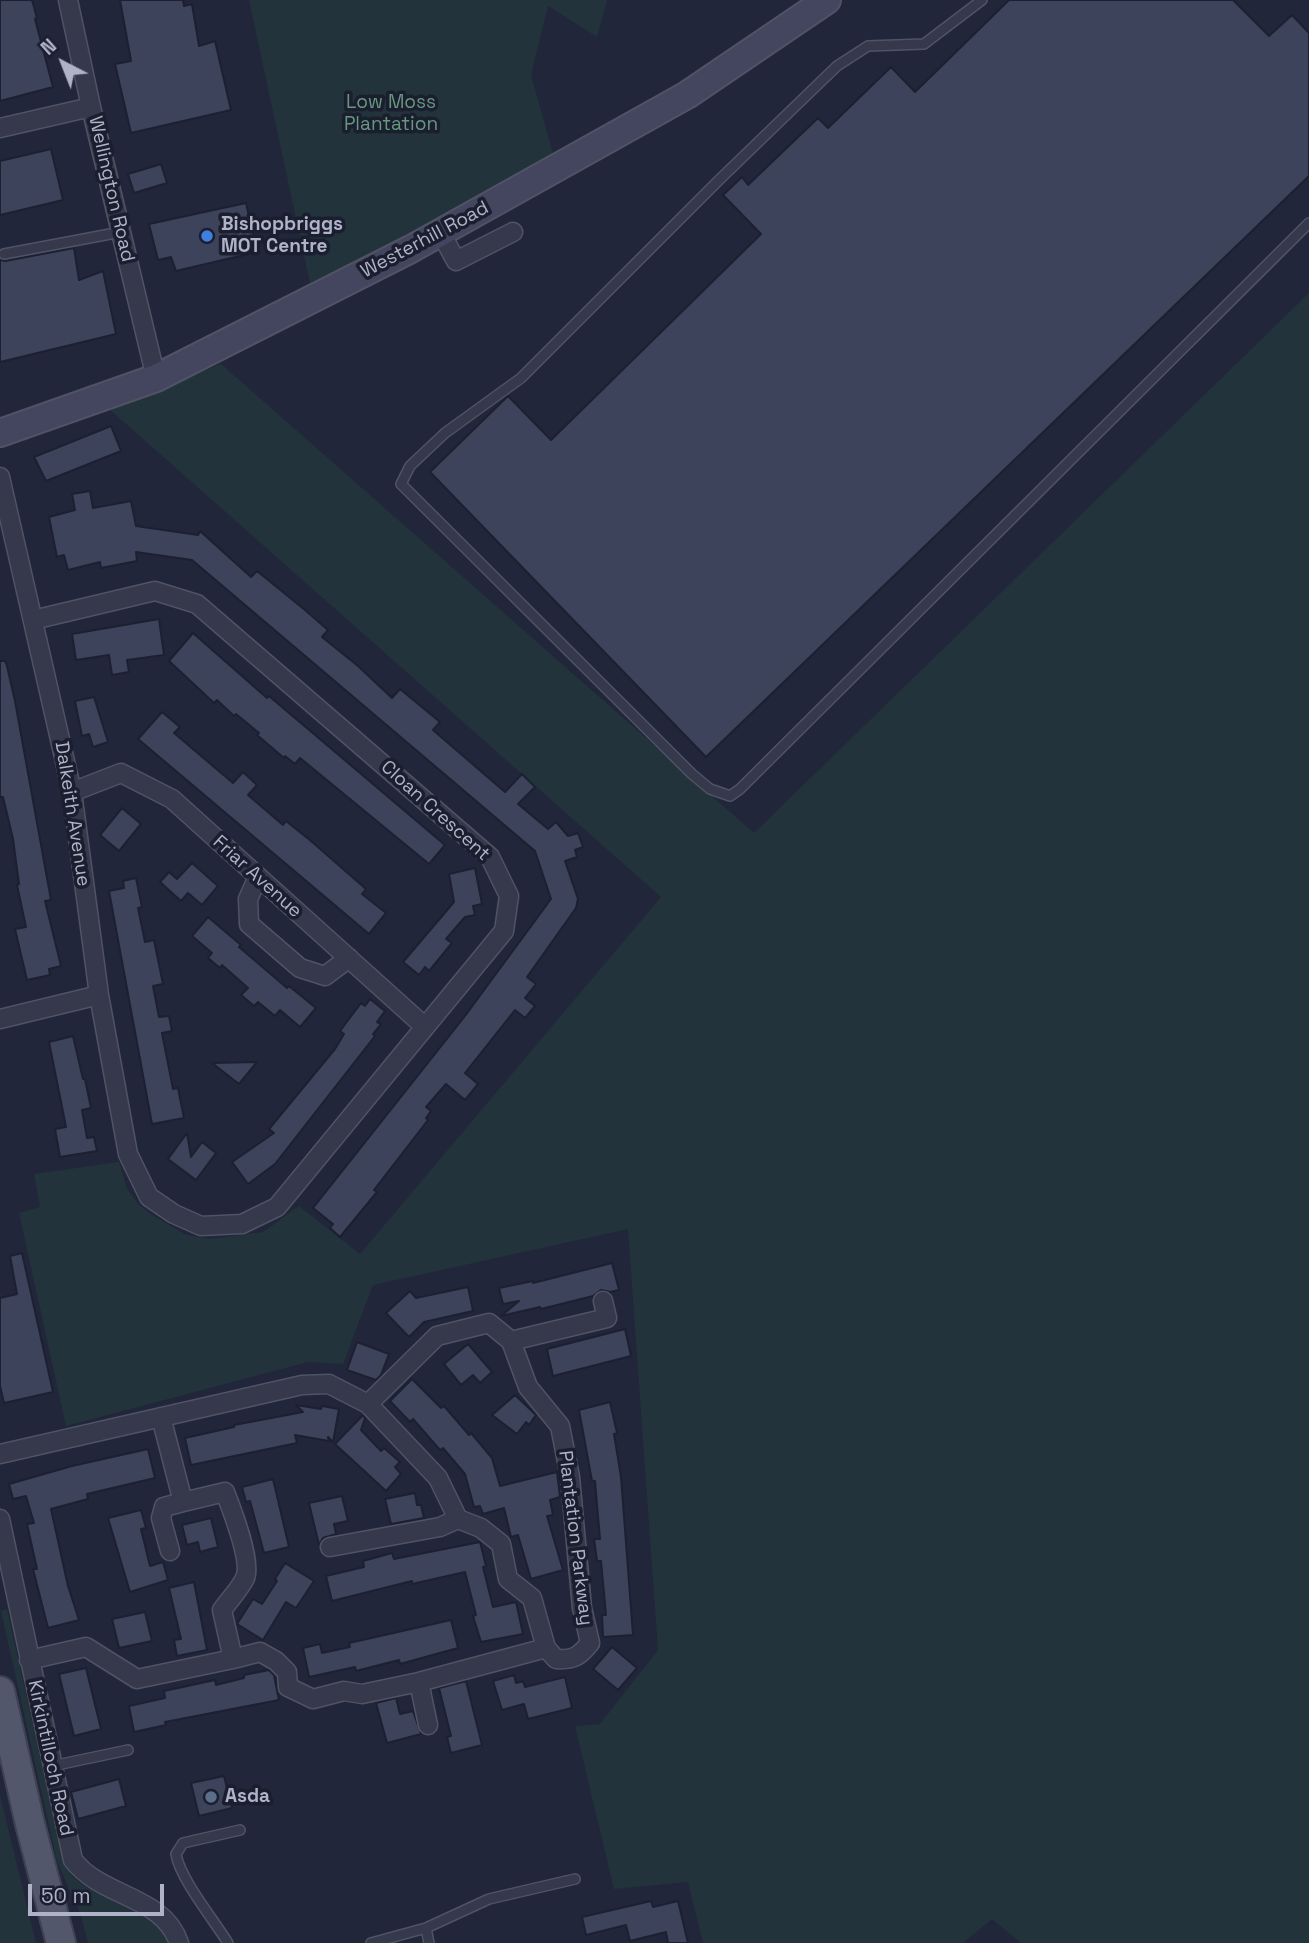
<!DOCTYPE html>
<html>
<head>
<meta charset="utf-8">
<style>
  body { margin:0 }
  #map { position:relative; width:1309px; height:1943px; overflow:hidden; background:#21263a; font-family:"Space Grotesk",sans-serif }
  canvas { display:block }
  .north { position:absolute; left:28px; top:28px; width:70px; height:70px; -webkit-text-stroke:5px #1a1e2f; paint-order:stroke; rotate:318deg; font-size:19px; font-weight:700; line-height:28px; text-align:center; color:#b0b3c7 }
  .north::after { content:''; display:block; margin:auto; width:24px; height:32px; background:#b0b3c7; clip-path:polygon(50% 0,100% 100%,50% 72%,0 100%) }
  .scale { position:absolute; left:28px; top:1884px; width:136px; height:32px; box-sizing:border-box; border:4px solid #b0b3c7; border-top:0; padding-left:9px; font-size:21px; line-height:24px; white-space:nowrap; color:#b0b3c7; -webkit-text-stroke:5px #1a1e2f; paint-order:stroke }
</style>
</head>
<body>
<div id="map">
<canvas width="1309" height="1943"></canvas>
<div class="north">N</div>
<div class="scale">50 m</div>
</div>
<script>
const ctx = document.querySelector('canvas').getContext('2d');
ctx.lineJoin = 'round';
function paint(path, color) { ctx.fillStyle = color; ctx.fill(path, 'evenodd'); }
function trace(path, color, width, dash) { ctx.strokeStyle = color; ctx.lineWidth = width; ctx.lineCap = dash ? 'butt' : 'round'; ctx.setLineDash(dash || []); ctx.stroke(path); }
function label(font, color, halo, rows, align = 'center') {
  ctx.font = font + ' "Space Grotesk",sans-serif'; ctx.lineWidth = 7; ctx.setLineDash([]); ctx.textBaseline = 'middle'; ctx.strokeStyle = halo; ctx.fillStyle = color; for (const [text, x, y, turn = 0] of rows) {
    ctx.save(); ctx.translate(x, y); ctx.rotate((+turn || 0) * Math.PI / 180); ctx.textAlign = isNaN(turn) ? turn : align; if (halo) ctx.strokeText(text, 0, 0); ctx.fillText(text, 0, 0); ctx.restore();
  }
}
paint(new Path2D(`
  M249,0H607L597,37L548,6L531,75L555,161L310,283Z
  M1309,293V1943H1021L992,1919L963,1943H703L688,1882L614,1889L575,1726L600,1724L658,1650L628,1229L373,1285L343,1364L308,1362L66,1426L19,1213L40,1207L34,1174L119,1162L127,1189L138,1204L152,1215L186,1235L212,1239L263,1232L299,1206L360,1254L661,897L108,408L221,364L754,833Z
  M7,1609L64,1865C67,1869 71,1874 74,1878C101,1903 153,1906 168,1943H88L81,1916L57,1861L1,1611Z
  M0,1795L36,1943H0Z`), '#23333b');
const building = new Path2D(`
  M0,0H32L37,18L35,19L53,87L0,101Z
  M120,0H183L184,6L192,4L199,46L215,41L231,110L131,133L115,64L131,61Z
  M1009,0H1233L1269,36L1292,15L1309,33V176L706,757L430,472L508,396L551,440L761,234L723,195L742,177L748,185L818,118L828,128L891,67L915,92Z
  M51,149L63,200L0,215V161Z
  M161,164L167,183L134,193L128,174Z
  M246,203L257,252L176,271L171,257L158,260L149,224Z
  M74,248L79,280L103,271L116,334L0,362V260L5,261Z
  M111,426L121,451L46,481L34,457Z
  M90,491L93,508L131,501L136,526L198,535L200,531L251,577L257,571L305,610L328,630L322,637L358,666L392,698L400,689L440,722L433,730L505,792L522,774L535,787L518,804L548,829L556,822L568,836L578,833L583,847L575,850L577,857L565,861L578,899L576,908L527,977L536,984L525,998L535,1006L525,1018L515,1010L465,1073L478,1084L465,1100L446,1084L426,1107L431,1111L426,1118L428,1120L374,1190L377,1192L340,1237L330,1228L333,1224L313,1208L465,1016L551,899L535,851L192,560L136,552L137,561L101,568L100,562L68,570L64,555L57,557L49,517L75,510L72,494Z
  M159,619L164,655L127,660L129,672L112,675L109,655L76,660L72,634Z
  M193,633L267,698L269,696L445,845L429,864L300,758L295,764L285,756L284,758L257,735L259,733L236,714L234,716L217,700L214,703L169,661Z
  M0,661H5L7,666L15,701L51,900L45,901L61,966L49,969L50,975L27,980L15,929L26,927L17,885L19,884L13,839L3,797H0Z
  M94,697L108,742L93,747L89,734L82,736L75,701Z
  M162,712L180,727L174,733L233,783L243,772L257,785L248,795L283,825L286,821L311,841L366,889L362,894L386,913L369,934L138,739Z
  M122,808L141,824L119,851L100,835Z
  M192,863L218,886L202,905L188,893L181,901L160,882L169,872L177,879Z
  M475,868L482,904L473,906L475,915L465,917L446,939L452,943L429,971L425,967L419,975L403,962L454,902L449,874Z
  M136,878L142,907L138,908L145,942L154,940L163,984L153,986L159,1017L169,1016L172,1031L162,1033L173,1089L178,1088L184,1118L152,1124L109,891L124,888L123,881Z
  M208,917L241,945L239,947L287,988L289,986L316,1008L300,1027L280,1010L275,1016L258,1002L254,1006L241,995L248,988L222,965L220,968L208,958L212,953L192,936Z
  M370,999L385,1011L377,1022L381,1024L373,1034L375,1036L275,1164L248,1184L232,1162L274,1133L269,1129L335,1049L344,1034L340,1031L361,1003L365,1006Z
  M73,1036L83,1079H85L91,1108L82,1110L87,1138L94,1137L97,1151L60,1157L55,1129L66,1127L49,1042Z
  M257,1062L239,1084L212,1063Z
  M187,1133L191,1157L202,1142L216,1153L196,1180L168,1159Z
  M22,1253L53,1392L4,1403L0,1386V1298L17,1294L10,1256Z
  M612,1263L619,1290L610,1292L601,1290L593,1296L541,1309L540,1307L501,1316L519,1301L503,1304L499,1288L533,1281V1283Z
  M468,1287L473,1311L424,1322L409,1337L386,1313L410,1291L416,1298Z
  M625,1329L631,1356L553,1376L547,1349Z
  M357,1342L389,1354L381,1375L376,1380L347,1370Z
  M468,1344L492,1372L480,1383L473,1375L461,1385L444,1364Z
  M412,1379L441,1408L444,1406L469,1435L471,1433L492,1458L500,1486L557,1472L560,1497L550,1500L553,1515L547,1516L563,1570L531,1579L518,1535L511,1537L504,1508L483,1514L480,1506L474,1507L465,1474L443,1448L440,1450L413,1419L410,1422L390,1401Z
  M515,1395L536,1415L529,1425L526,1422L517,1434L492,1415Z
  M610,1402L617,1433L614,1434L621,1477L633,1635L603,1637L602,1615H606L601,1561H597L594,1539H600L595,1481H592L579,1410Z
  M296,1405L321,1409L322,1406L339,1409L333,1442L328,1437L329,1441L295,1435L297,1443L191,1465L185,1438L234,1427V1425L303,1412Z
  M363,1415L365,1418L361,1430L381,1451L384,1448L400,1462L395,1467L401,1474L386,1491L335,1444Z
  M148,1449L155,1478L87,1494L88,1499L51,1509L68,1586L79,1620L48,1628L33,1569H37L27,1524L34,1523L26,1496L13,1499L9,1484L72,1466Z
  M273,1479L289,1547L264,1553L250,1501L246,1502L242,1487Z
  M415,1493L417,1505H421L424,1518L391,1524L385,1499Z
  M342,1496L348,1521L334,1524L336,1534L323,1538L319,1545L309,1503Z
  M141,1510L146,1528L141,1529L150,1566L163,1562L168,1580L130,1592L108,1518Z
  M211,1518L218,1547L200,1552L198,1542L187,1545L182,1525Z
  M480,1542L486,1566L483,1567L493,1607L516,1602L523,1634L481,1642L473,1616L476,1615L465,1572L412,1584V1581L332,1601L326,1576L364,1567L363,1561L392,1553L394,1559L399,1558Z
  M285,1563L314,1581L296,1608L286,1602L263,1640L237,1624L253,1599L262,1604L277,1581L275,1579Z
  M194,1582L207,1650L177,1656L174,1640L181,1639L169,1588Z
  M145,1612L152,1641L119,1648L112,1619Z
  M451,1620L458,1648L400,1664L399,1660L356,1671L355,1667L309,1677L303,1648L320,1644L322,1653L350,1647L349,1643Z
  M612,1647L637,1668L618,1690L593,1669Z
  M86,1668L101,1729L74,1736L59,1674Z
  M269,1670L274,1675L279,1700L165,1722L166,1725L134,1732L129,1706L165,1698L164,1691L215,1680L216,1685L244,1678V1675Z
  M514,1675L516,1683L523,1681L525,1687L565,1677L572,1708L528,1719L524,1704L502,1710L493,1681Z
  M466,1681L482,1745L451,1753L447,1737L451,1736L439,1688Z
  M396,1698L400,1714L413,1711L421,1734L387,1743L376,1703Z
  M224,1776L232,1808L199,1816L191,1783Z
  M119,1779L126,1806L78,1819L71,1792Z
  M651,1901L653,1907L678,1901L688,1943H668L666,1932L630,1941L626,1925L586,1935L582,1917Z`);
paint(building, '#3d435b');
trace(building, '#1c2031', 2);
const lane = new Path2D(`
  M982,0L924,44L868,46L837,66L719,180L521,378L445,433L410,466L401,484L692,774L710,789L730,796L740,789L1309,223
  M4,254L121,232
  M52,1766L128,1750
  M426,1928L429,1943
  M228,1943C214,1920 180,1879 176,1854L183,1843L240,1830
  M371,1943L426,1928L489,1899L575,1879`);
const street = new Path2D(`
  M68,0L91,107L156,378
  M0,128L91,107
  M441,233L456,261L513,232
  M0,477L72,792L99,995L128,1154L149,1197L174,1214L201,1226L242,1224L277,1207L504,931L509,896L490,857L197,604L155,591L33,620
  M72,792L121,773L172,799L425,1027
  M257,879L248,899L249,924L300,968L325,976L349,958
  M0,1019L99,995
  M511,1341L607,1318L603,1301
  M0,1454L302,1385L329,1384L368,1404L438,1478L458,1519L481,1528L501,1544L508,1579L532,1598L546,1648L556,1659C573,1660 579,1657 590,1643L582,1608L570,1477L560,1426L528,1387L511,1341L489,1323L437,1336L368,1404
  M0,1519L73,1860C102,1898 163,1895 179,1943
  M330,1547L440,1527L458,1519
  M170,1551L161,1518L164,1507L183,1502
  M233,1659L260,1652L276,1661L287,1672L288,1687L313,1699L344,1691L362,1694L419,1682L546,1648
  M29,1660L86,1647L137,1679L233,1659L222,1610C229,1600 240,1589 245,1578C252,1562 232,1510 225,1492L183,1502L161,1417
  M419,1682L428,1725`);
const secondary = new Path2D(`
  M0,433L156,378L411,249L687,95L827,0`);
const primary = new Path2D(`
  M0,1691L30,1824L61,1943`);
trace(lane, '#505365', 12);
trace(street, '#505365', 21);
trace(secondary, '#505365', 30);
trace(primary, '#3e4254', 32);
trace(lane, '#35394b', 9);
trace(street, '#35394b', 18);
trace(secondary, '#43465e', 26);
trace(primary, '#53576b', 28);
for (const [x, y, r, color] of [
  [207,236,7,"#3f7fe0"],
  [211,1797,7,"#5c6f8a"]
]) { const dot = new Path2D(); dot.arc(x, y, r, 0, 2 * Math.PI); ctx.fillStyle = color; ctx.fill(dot); trace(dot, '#1a1e2f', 2.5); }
label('19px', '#66987e', '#1a1e2f', [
  ["Low Moss",391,103],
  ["Plantation",391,125]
]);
label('19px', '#b0b3c7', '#1a1e2f', [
  ["Wellington Road",111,189,77],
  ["Westerhill Road",425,240,-28],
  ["Cloan Crescent",435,811,42],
  ["Dalkeith Avenue",72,814,81],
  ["Friar Avenue",257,877,42],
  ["Plantation Parkway",575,1538,83],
  ["Kirkintilloch Road",50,1758,78]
]);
label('bold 19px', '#b0b3c7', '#1a1e2f', [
  ["Bishopbriggs",221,225],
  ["MOT Centre",221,247],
  ["Asda",225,1797]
], 'left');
</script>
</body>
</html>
